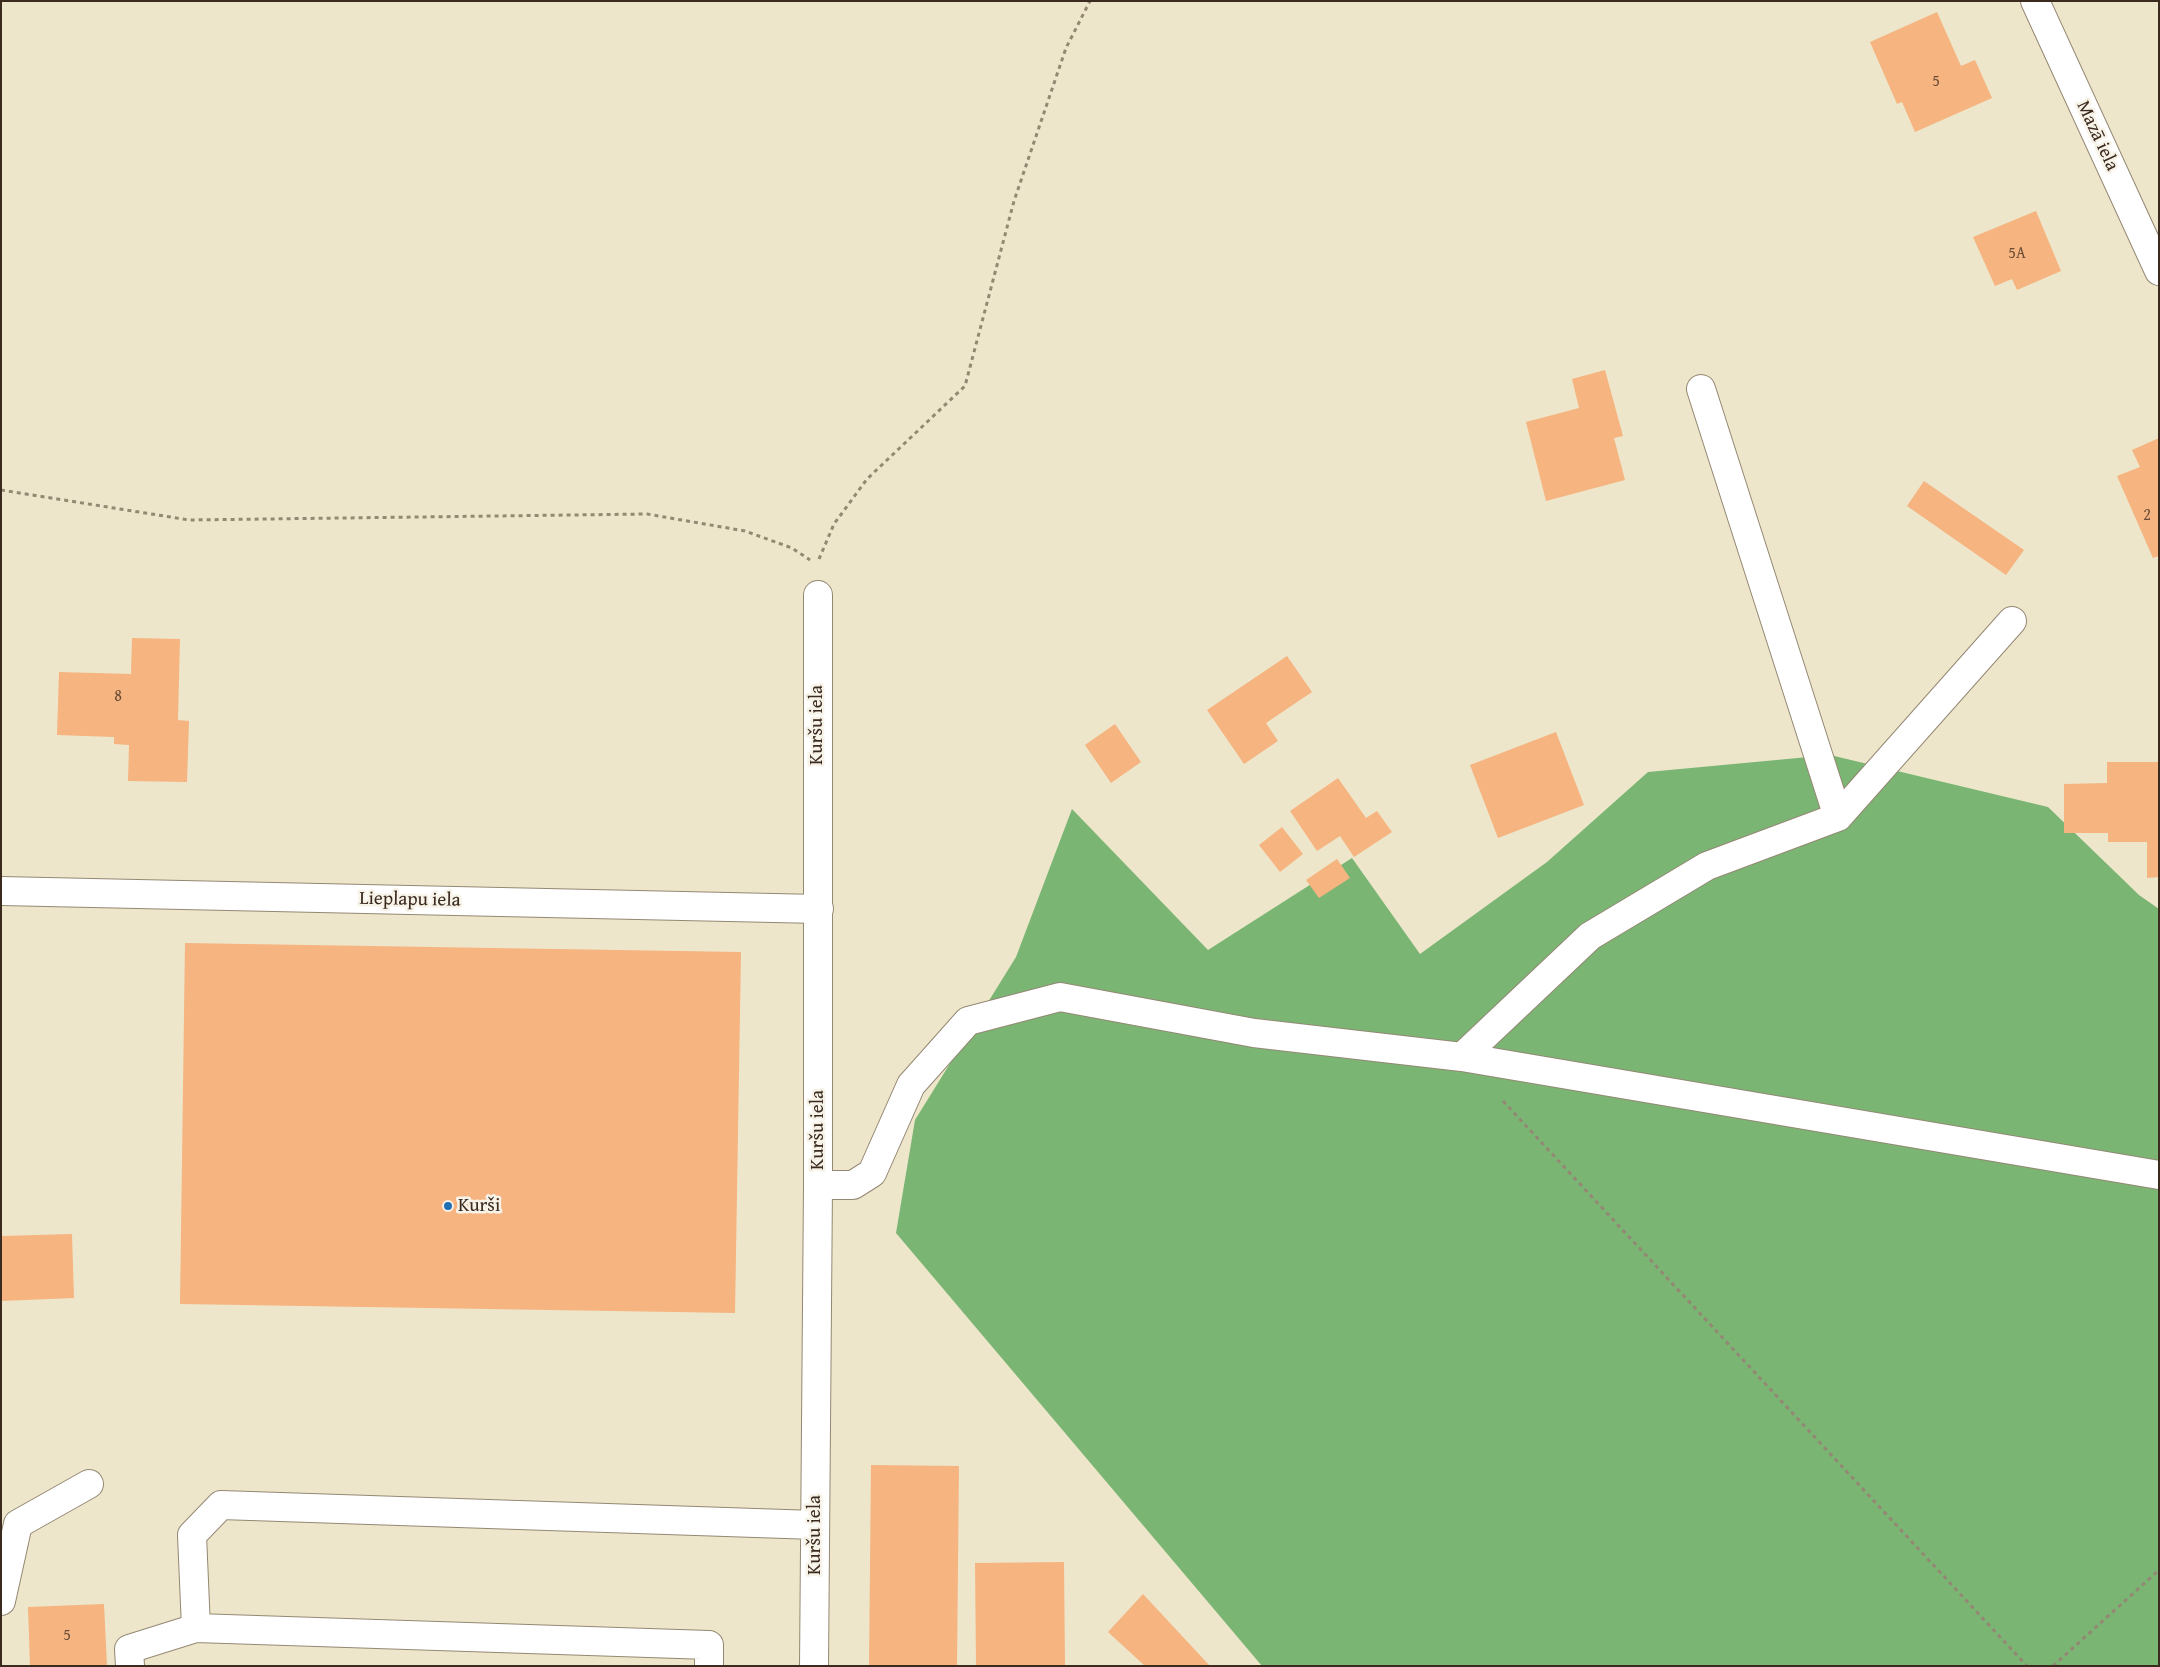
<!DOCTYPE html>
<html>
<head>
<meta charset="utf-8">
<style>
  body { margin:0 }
  #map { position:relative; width:2160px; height:1667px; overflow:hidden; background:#eee6ca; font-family:"Gentium Book Plus",serif }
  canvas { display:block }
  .frame { position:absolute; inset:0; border:2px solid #3b2a1e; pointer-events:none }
</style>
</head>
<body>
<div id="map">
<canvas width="2160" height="1667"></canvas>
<div class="frame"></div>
</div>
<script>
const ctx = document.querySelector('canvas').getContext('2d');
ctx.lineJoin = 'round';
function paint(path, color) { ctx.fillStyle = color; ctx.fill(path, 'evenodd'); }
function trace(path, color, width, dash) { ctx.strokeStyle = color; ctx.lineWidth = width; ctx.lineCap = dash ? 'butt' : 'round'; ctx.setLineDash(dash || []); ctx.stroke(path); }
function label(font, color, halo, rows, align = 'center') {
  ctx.font = font + ' "Gentium Book Plus",serif'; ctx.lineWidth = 5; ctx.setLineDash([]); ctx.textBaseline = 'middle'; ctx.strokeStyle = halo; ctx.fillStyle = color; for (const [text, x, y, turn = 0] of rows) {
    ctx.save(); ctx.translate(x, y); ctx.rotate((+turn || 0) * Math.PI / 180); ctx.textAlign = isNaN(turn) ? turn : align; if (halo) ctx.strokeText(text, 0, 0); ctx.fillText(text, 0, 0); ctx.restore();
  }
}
paint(new Path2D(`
  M1830,755L2048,807L2139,895L2159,909V1666H1262L896,1233L915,1120L1016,957L1072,809L1208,950L1352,858L1420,954L1547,862L1648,772Z`), '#7ab574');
paint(new Path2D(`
  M1937,12L1961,66L1975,60L1992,98L1915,132L1902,102L1897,104L1870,42Z
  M2036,211L2061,271L2017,290L2012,279L1995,286L1973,237Z
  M1605,370L1623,436L1614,438L1625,480L1546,501L1526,422L1579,408L1572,379Z
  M2159,438V556L2153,558L2117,476L2140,467L2132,450Z
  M1924,481L2024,550L2006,575L1907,506Z
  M132,638L180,639L178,720L189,721L187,782L128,781L129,745L114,744V737L57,735L59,672L131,674Z
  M1287,656L1312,692L1266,723L1278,741L1244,764L1207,710Z
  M1115,724L1141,762L1111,783L1085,745Z
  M1556,732L1584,805L1498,838L1470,765Z
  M2107,762H2159V877L2147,878V842H2108V833H2064V784L2107,783Z
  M1338,778L1366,818L1377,811L1392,832L1354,857L1340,836L1317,851L1290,811Z
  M1282,827L1303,854L1280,872L1259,845Z
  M1337,859L1350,878L1319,898L1306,880Z
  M185,943L741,952L735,1313L180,1304Z
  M72,1234L74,1298L1,1301V1236Z
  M871,1465L959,1466L957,1666H869Z
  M1064,1562L1065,1666H976L975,1563Z
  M1143,1594L1210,1666H1145L1108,1632Z
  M104,1604L107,1666H30L28,1607Z`), '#f5b480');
const minor = new Path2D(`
  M2035,1L2159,271
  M1701,389L1838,817
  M1,891L819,909
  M1462,1057L1590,936L1707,866L1838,817L2012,621
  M818,1185H853L872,1173L911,1085L968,1021L1060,997L1254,1033L1462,1057L2159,1175
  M1,1601L18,1524L89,1484
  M130,1666L129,1649L196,1628
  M709,1666V1645L196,1628L192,1535L221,1505L815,1525
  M814,1666L818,1185V595`);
trace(minor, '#948874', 30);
trace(new Path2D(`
  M1,490L189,520L647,514L745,531L792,548L810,560
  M819,559L834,524L867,479L965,386L1014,201L1066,48L1090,1
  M1503,1101L2027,1666
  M2053,1666L2159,1570`), '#948874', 3, [4, 4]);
trace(minor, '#fff', 28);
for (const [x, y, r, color] of [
  [448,1206,5,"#1f6fb2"]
]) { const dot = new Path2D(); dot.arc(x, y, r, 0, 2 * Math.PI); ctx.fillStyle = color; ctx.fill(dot); trace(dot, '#f7f3e8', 2); }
label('16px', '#6a4c36', null, [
  ["5",1936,82],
  ["5A",2017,254],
  ["2",2147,516],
  ["8",118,697],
  ["5",67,1636]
]);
label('19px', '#3b2a1e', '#f7f3e8', [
  ["Mazā iela",2097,136,65],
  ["Kuršu iela",817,725,-90],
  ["Lieplapu iela",410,900,1],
  ["Kuršu iela",818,1130,-90],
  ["Kuršu iela",815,1535,-90]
]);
label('19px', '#3b2a1e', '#f7f3e8', [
  ["Kurši",458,1206]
], 'left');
</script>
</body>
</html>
